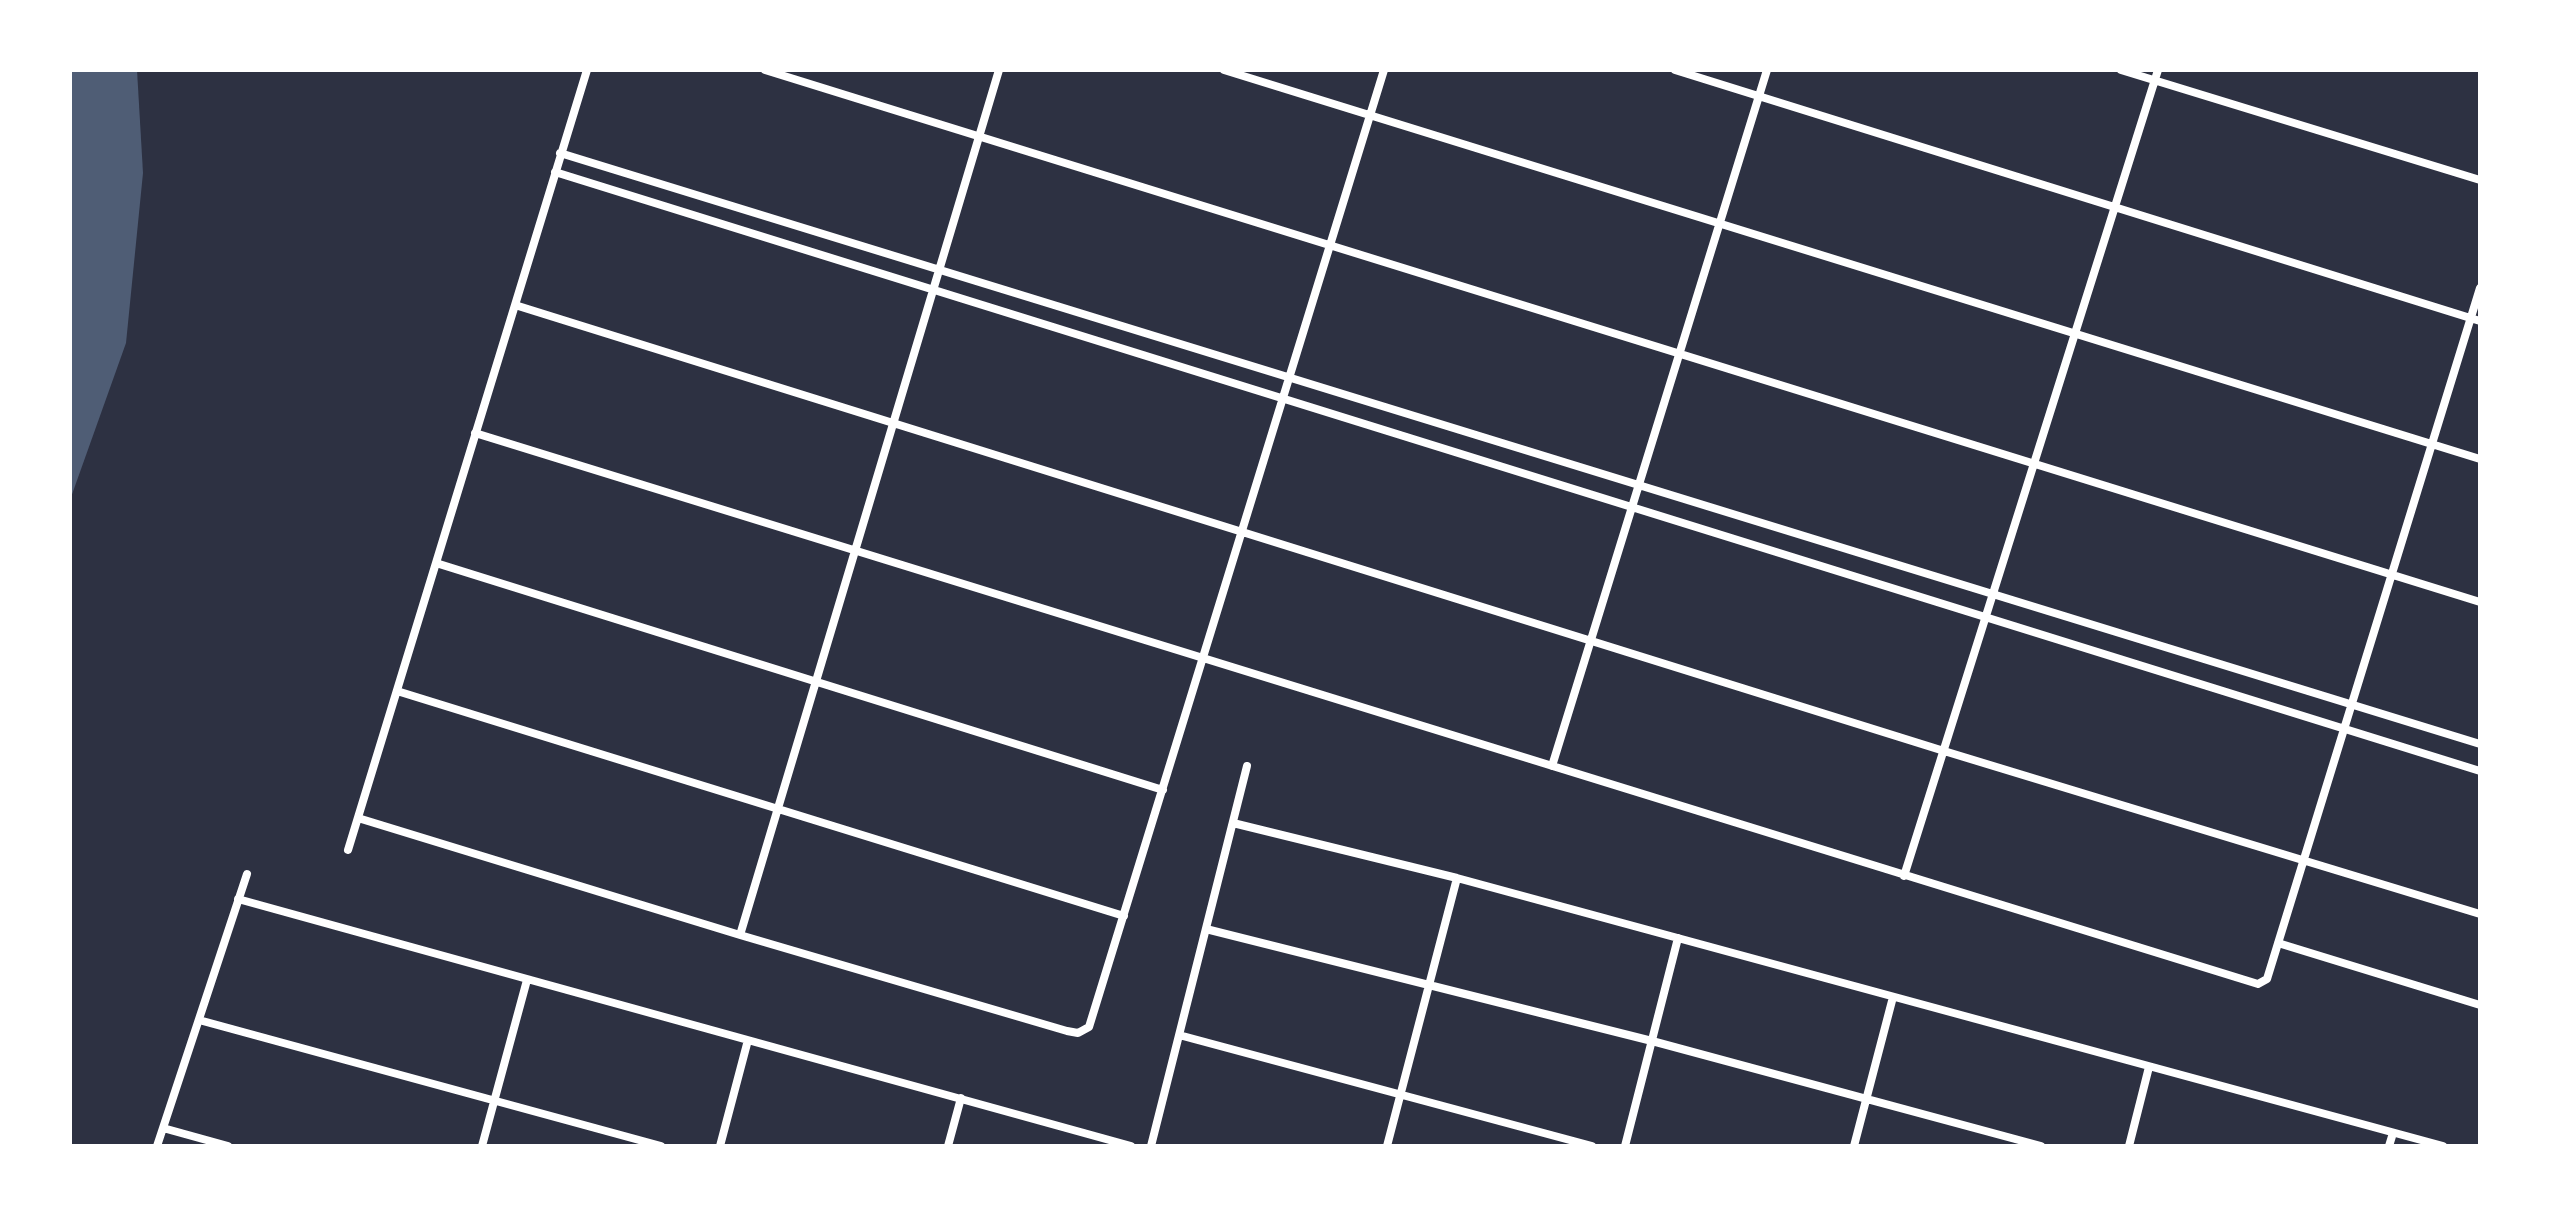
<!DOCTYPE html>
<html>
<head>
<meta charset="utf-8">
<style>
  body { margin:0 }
  #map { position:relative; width:2550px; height:1216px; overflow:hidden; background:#2d3142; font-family:"DM Sans",sans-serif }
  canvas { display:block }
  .frame { position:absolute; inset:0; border:72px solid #fff; pointer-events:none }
</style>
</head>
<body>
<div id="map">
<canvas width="2550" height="1216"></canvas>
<div class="frame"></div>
</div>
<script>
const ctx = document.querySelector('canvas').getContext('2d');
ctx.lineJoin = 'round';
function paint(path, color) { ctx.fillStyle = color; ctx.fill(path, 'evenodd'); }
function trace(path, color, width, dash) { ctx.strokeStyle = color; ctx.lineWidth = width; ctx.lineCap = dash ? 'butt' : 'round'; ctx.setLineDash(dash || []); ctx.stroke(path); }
paint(new Path2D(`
  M70,70H137L143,173L126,343L70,500Z`), '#4f5d75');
trace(new Path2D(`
  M765,70L2480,602
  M1224,70L2480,459
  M1675,70L2480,321
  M2121,70L2480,180
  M560,153L2480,744
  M555,172L2480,771
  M515,305L1944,751L2480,914
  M475,433L2258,984L2267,979L2480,288
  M436,563L1163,790
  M397,691L1124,916
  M1552,766L1767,70
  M358,818L740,935L1067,1031L1078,1033L1089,1027L1384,70
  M1233,823L1457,878L2443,1146
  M348,850L587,70
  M1904,876L2158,70
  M238,899L1131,1146
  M1206,929L1652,1041L2041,1146
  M740,935L999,70
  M2278,943L2480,1005
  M199,1020L661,1146
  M1179,1035L1592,1146
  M163,1128L228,1146
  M157,1146L247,874
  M482,1146L527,980
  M720,1146L748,1040
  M948,1146L961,1098
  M1151,1146L1247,766
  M1387,1146L1457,878
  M1625,1146L1678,938
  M1854,1146L1893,997
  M2129,1146L2149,1067
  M2389,1146L2393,1133`), '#fff', 8);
</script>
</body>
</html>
